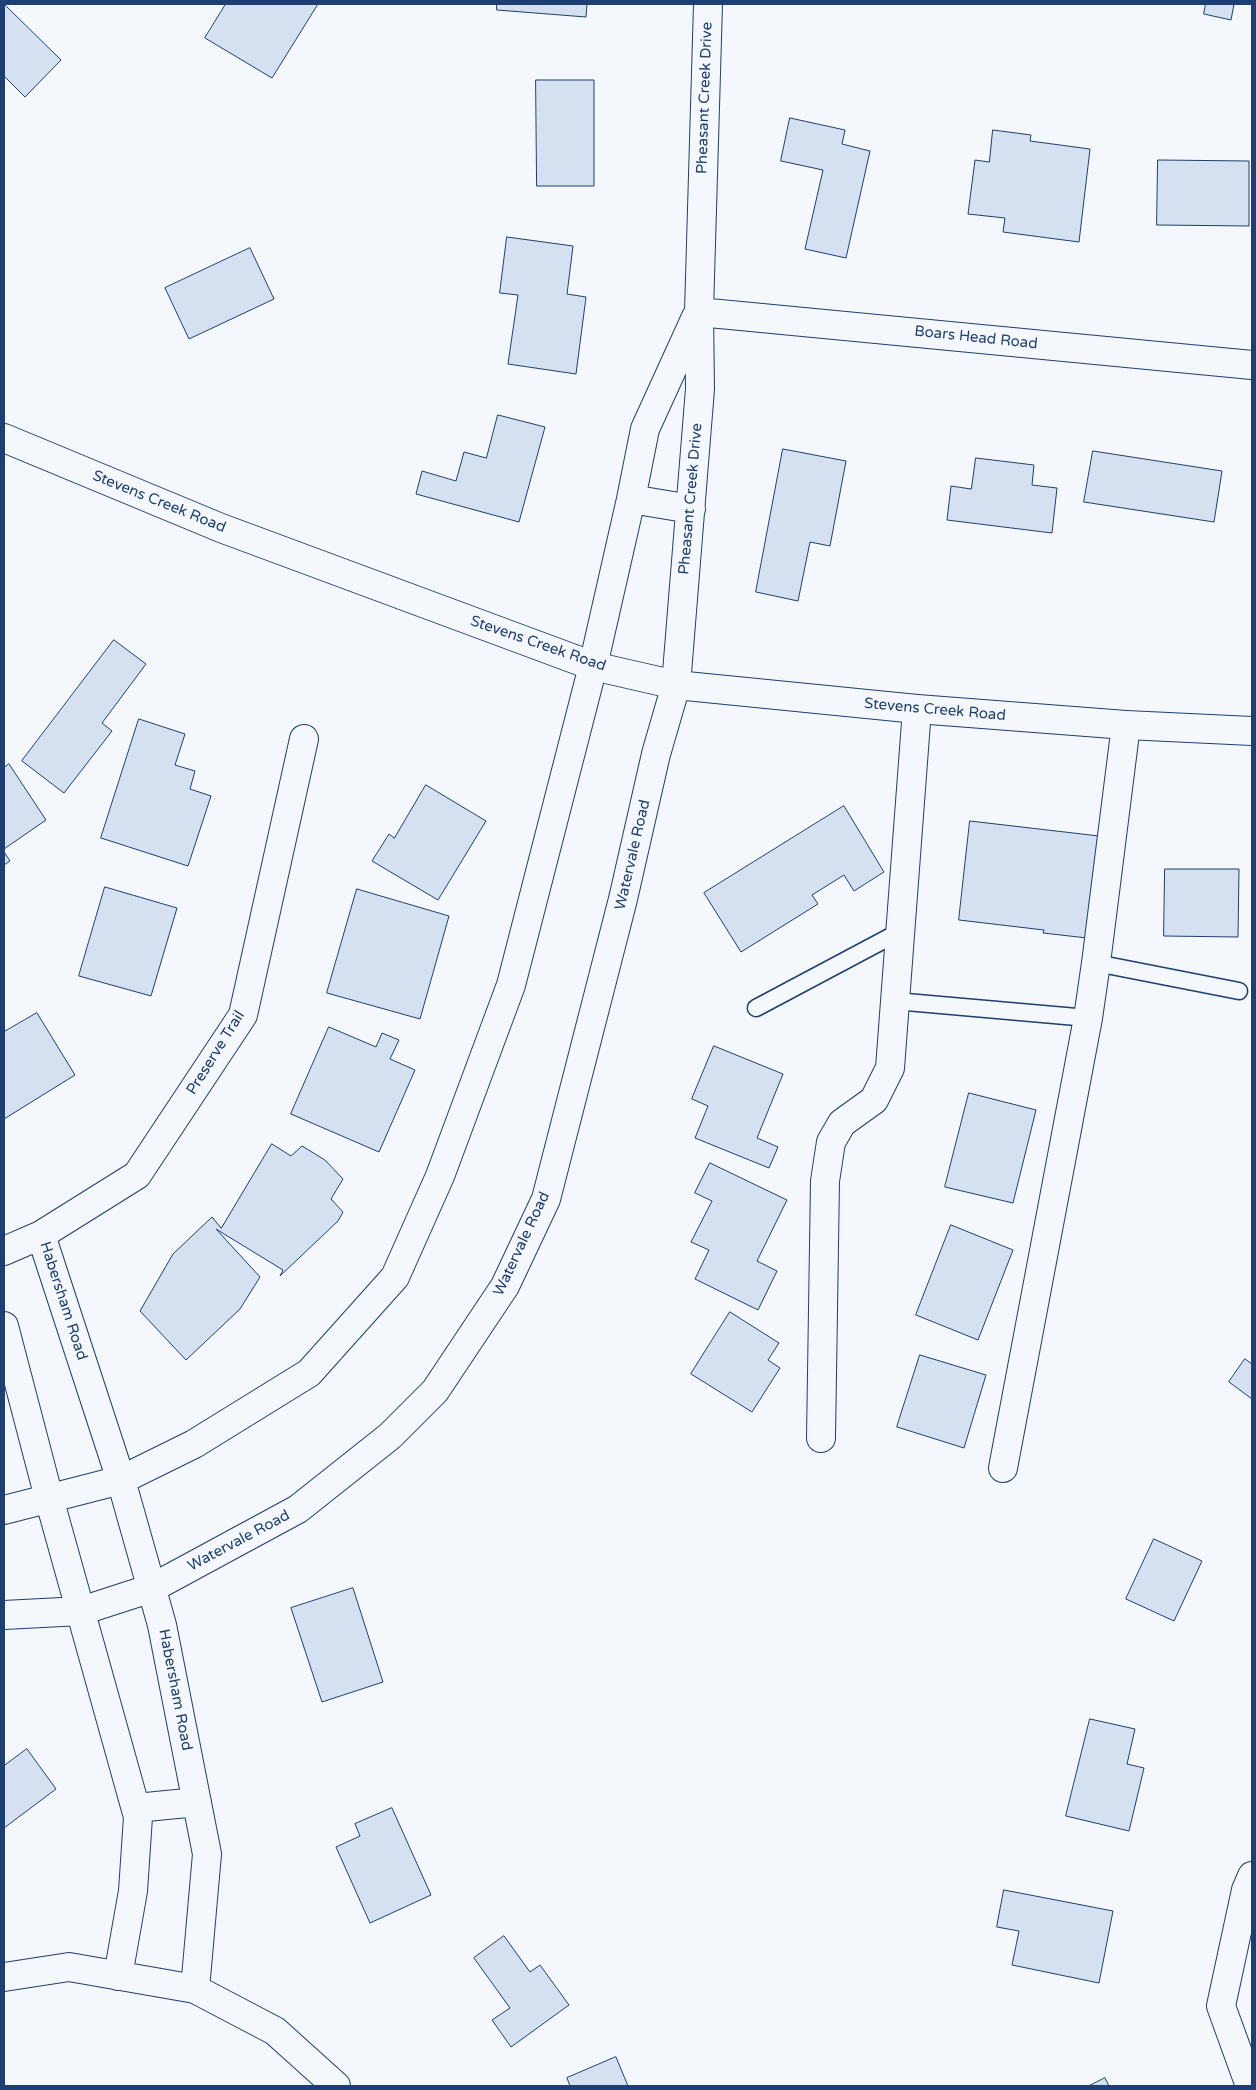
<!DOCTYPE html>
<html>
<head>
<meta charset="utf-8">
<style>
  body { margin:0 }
  #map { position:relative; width:1256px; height:2090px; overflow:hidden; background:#f4f7fb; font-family:"Varela Round",sans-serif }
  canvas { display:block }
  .frame { position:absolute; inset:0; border:5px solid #1d3f73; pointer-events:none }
</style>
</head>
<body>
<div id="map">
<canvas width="1256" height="2090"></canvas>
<div class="frame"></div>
</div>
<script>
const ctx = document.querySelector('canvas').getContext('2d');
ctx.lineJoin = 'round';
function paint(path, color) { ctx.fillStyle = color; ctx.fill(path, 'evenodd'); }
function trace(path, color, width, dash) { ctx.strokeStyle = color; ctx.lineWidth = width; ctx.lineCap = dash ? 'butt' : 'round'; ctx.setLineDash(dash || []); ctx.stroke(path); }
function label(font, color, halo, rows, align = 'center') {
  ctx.font = font + ' "Varela Round",sans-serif'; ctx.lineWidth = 4; ctx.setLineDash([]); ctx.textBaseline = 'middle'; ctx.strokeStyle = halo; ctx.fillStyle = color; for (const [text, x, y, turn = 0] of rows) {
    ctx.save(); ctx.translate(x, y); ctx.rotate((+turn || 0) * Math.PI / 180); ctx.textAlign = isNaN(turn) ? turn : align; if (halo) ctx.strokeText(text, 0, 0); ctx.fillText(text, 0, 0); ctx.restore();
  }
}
const building = new Path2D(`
  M4,4L61,60L25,97L4,76Z
  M226,4H318L272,78L205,38Z
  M497,4H587L586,17L497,10Z
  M1206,4H1234L1231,20L1204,14Z
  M536,80H594V186H537Z
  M790,118L845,130L842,144L870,151L846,258L805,249L823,170L781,161Z
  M993,130L1031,135L1030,141L1090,149L1079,242L1003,232L1005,218L968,214L975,160L989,162Z
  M1158,160L1249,161V226L1157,225Z
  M507,237L573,246L567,294L586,297L576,374L508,364L518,295L500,293Z
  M250,248L274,299L189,339L165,288Z
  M498,415L545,427L519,522L416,494L422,471L456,481L464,452L486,458Z
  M783,449L846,461L830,546L810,542L798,601L756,592Z
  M1093,451L1222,471L1214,522L1084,502Z
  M976,458L1034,465L1032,485L1057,488L1052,533L947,520L951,486L971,489Z
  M114,640L146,664L102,723L112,731L64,793L22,761Z
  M139,719L185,734L175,765L195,771L190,789L211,796L188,866L101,838Z
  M9,764L46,820L4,849V768Z
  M426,785L486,821L438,900L372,861L389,834L394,838Z
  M844,806L884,872L854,891L844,875L812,895L818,904L741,952L704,893Z
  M970,821L1099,836L1087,938L1043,933L1044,930L959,920Z
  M4,852L10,861L4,865Z
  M1165,869H1239L1238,937L1164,936Z
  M105,887L177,908L151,996L79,976Z
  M357,889L449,916L420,1019L327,993Z
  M37,1013L75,1075L4,1119V1032Z
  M329,1027L376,1047L382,1033L399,1040L390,1059L415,1070L379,1152L291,1114Z
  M714,1046L783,1074L757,1138L778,1147L769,1168L695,1138L708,1106L692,1099Z
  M969,1093L1036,1110L1013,1203L945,1187Z
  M272,1144L291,1156L302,1146L325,1160L343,1179L331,1199L343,1212L338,1221L280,1276L283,1270L216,1229L260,1277L240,1309L186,1360L140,1311L173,1254L212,1217L221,1228Z
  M710,1163L787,1200L757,1261L777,1271L758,1310L695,1279L709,1250L691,1242L712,1201L695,1193Z
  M951,1225L1013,1250L978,1340L916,1315Z
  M730,1312L779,1343L768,1360L780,1368L752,1412L691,1374Z
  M920,1355L986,1375L964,1448L897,1427Z
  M1245,1359L1252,1364V1399L1229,1382Z
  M1154,1539L1202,1561L1174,1621L1126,1599Z
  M353,1588L383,1682L322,1702L291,1608Z
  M1090,1719L1135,1729L1127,1764L1144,1768L1129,1831L1066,1816Z
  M27,1749L56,1789L4,1828V1766Z
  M392,1808L431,1895L370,1923L336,1847L360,1836L355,1824Z
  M1004,1890L1113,1911L1099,1983L1012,1965L1019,1931L997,1927Z
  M504,1936L530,1972L540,1965L569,2005L511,2047L492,2020L510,2008L474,1958Z
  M616,2057L628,2086H570L567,2078Z
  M1105,2078L1109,2086H1089Z`);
paint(building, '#d5e0f0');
trace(building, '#1d3f73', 1);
const lane = new Path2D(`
  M1096,963L1239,991
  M895,1001L1088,1018
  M756,1008L899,932`);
const street = new Path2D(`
  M699,312L1252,365
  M631,499L691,509
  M41,1235L121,1480L162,1625L207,1854L195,1989
  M4,1251L41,1235L137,1175L243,1015L304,739
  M4,1326L49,1498L138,1817L133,1891L118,1976
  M821,1438L825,1181L831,1142L842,1123L874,1100L890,1068L917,709
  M1003,1468L1088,1018L1096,963L1126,725
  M4,1510L121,1480L194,1444L309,1373L395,1277L440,1176L511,985L593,666L631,499L645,429L696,317
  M4,1615L81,1611L152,1588L298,1509L390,1436L435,1391L505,1286L546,1199L623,899L656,754L676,685L700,389L699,312L708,4
  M136,1808L197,1802
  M4,1977L69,1967L195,1989L275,2031L336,2086
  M1250,2086L1221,2006L1246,1890L1252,1876`);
const secondary = new Path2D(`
  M4,438L221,528L593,666L676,685L917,709L1126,725L1252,731`);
trace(lane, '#1d3f73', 19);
trace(street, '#1d3f73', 30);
trace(secondary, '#1d3f73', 30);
trace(lane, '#f4f7fb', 16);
trace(street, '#f4f7fb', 28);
trace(secondary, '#f4f7fb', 28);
label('15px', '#1d3f73', '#f4f7fb', [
  ["Pheasant Creek Drive",705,98,-88],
  ["Boars Head Road",976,338,6],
  ["Pheasant Creek Drive",691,499,-85],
  ["Stevens Creek Road",159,502,22],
  ["Stevens Creek Road",538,644,19],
  ["Stevens Creek Road",935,710,5],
  ["Watervale Road",633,855,-77],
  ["Preserve Trail",216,1053,-58],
  ["Watervale Road",522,1244,-65],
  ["Habersham Road",63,1301,72],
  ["Watervale Road",239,1541,-28],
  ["Habersham Road",175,1690,79]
]);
</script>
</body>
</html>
